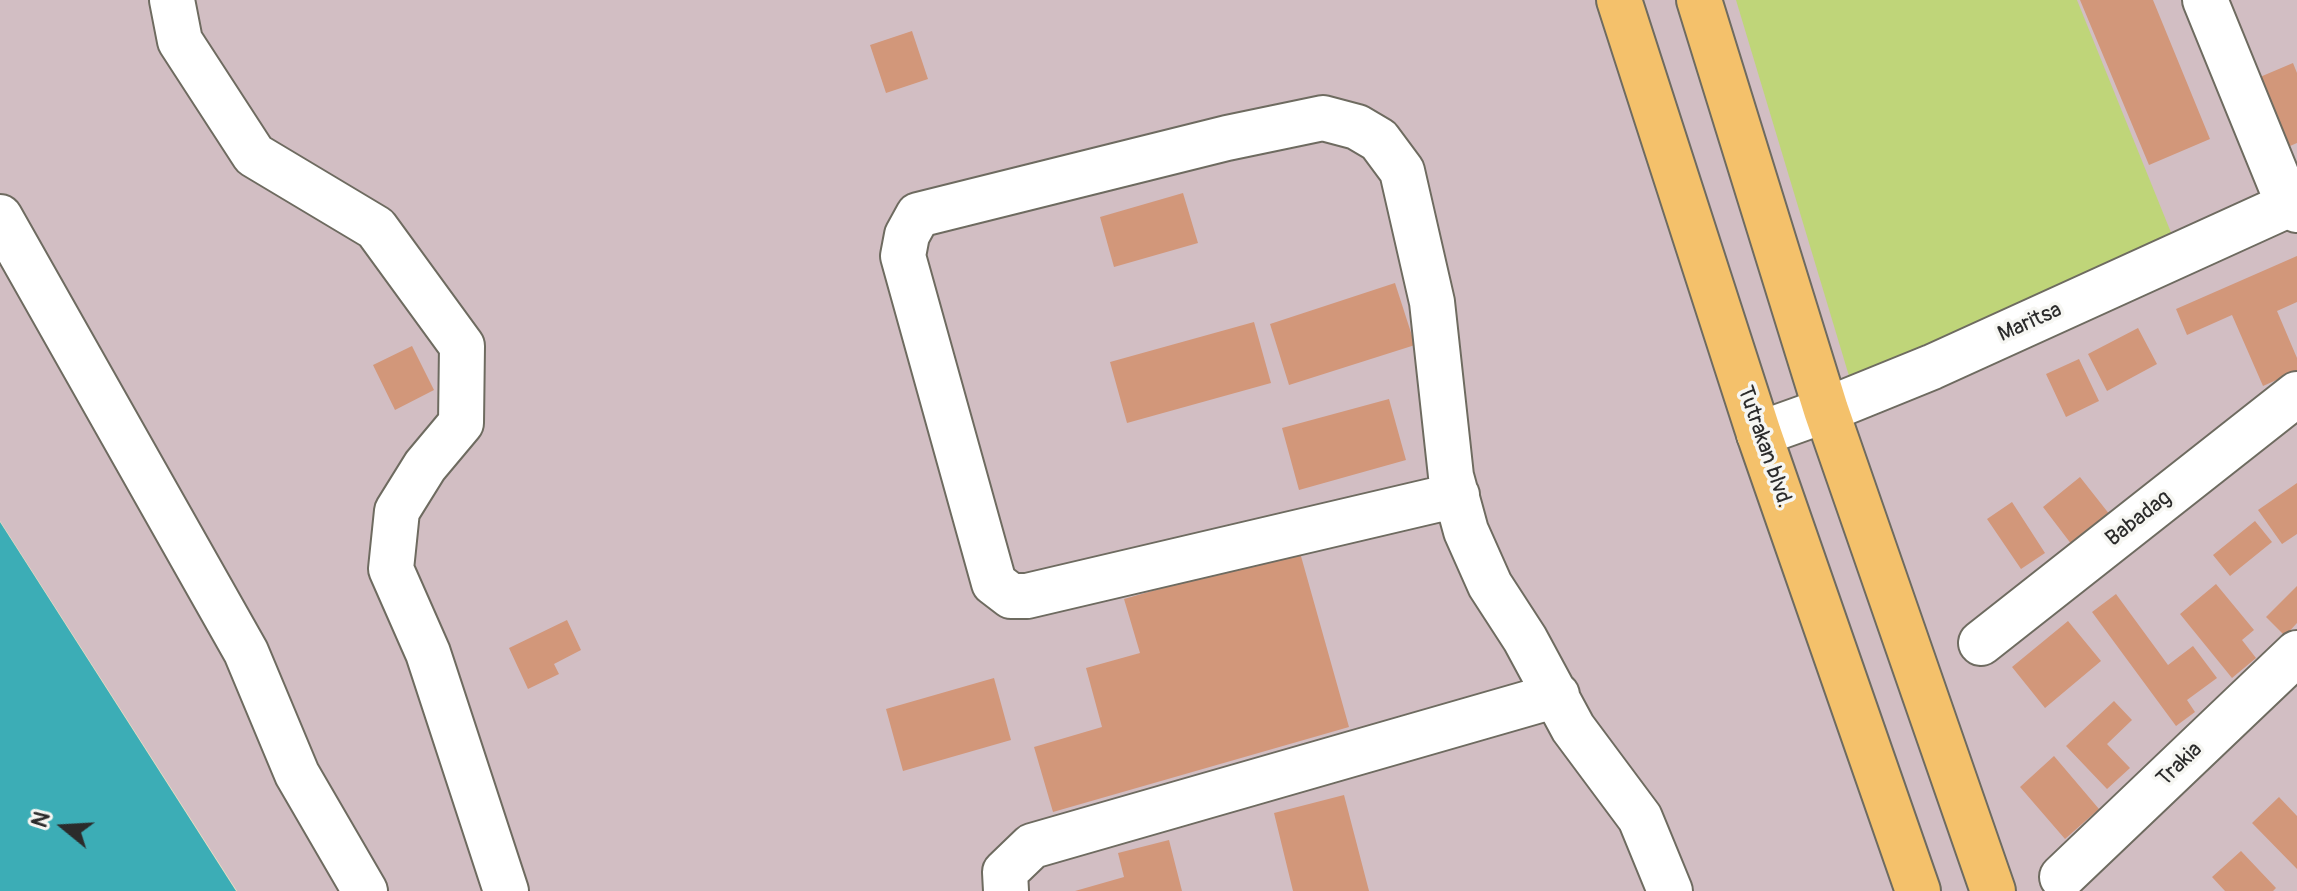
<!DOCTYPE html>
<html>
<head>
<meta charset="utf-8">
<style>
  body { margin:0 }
  #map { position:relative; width:2297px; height:891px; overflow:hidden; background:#ebe2c3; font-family:Pangolin,sans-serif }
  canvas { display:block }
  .north { position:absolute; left:24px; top:787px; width:80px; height:80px; -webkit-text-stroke:6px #f6f6f2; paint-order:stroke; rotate:288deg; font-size:22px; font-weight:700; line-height:32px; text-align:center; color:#2b2b2b }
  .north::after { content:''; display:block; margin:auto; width:28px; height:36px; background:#2b2b2b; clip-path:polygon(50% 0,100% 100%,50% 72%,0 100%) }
</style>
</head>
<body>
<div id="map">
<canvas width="2297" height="891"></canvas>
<div class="north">N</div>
</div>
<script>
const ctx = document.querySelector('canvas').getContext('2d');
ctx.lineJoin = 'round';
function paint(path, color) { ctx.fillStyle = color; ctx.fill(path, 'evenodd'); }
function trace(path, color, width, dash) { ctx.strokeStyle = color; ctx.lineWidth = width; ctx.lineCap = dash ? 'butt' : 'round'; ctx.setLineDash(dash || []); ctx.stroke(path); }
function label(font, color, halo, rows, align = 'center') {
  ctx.font = font + ' Pangolin,sans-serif'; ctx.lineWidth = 7; ctx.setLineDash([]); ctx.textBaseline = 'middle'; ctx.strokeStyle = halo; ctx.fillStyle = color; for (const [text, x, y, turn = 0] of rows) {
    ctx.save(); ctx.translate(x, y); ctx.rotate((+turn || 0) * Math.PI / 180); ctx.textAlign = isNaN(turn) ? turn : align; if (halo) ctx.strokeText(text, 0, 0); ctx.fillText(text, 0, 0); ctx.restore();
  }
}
paint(new Path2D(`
  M0,0H2297V891H237L0,521Z`), '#d2bec3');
paint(new Path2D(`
  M1736,0H2077L2172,235L1953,339L1849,376Z`), '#bfd579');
paint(new Path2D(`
  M0,522L236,891H0Z`), '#3cadb6');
paint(new Path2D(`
  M2080,0H2153L2210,139L2149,165Z
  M912,31L928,79L886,93L870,45Z
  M2293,63L2297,73V143L2276,152L2262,118L2275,113L2260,77Z
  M1183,193L1198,243L1114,267L1100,217Z
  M2297,256V302L2277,311L2297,358V371L2263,386L2232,315L2187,335L2176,309Z
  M1395,283L1415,345L1289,385L1270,324Z
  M1254,322L1271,383L1127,423L1110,362Z
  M2138,328L2157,364L2107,391L2088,354Z
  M412,346L434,390L395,410L373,365Z
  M2079,359L2099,401L2066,417L2046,374Z
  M1389,399L1406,460L1299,490L1282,428Z
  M2080,477L2110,515L2072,545L2043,507Z
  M2297,483V534L2282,544L2258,510Z
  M2012,502L2045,553L2021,569L1987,519Z
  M2255,521L2272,542L2230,576L2213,555Z
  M1299,549L1349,727L1053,812L1034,747L1102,727L1086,668L1140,653L1124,599Z
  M2216,584L2254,630L2242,640L2256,658L2232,678L2180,614Z
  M2297,586V623L2285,636L2266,617Z
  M2116,594L2168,665L2193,646L2217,678L2187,700L2195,712L2176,726L2092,612Z
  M567,620L581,650L554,664L559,674L528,689L509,648Z
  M2068,621L2101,661L2045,708L2012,667Z
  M994,678L1011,740L903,771L886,709Z
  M2114,701L2132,720L2107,744L2130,768L2107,789L2066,746Z
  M2054,756L2099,809L2065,839L2020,787Z
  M1344,795L1369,891H1293L1274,813Z
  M2279,797L2297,816V869L2252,823Z
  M1169,840L1182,891H1075L1124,877L1118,853Z
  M2241,851L2276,888L2273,891H2225L2212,877Z`), '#d2977a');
const minor = new Path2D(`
  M172,0L180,41L254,155L376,228L462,346L461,423L425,466L397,511L391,569L428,653L506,891
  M2205,0L2289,206L2297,210
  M0,217L246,652L297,774L365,891
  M1759,434L1826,410L1932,367L2297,201
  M1457,495L1027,596H1011L994,583L903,256L907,235L918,215L1227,138L1323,118L1357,127L1379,140L1402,171L1432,302L1451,476L1466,531L1490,585L1525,639L1573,728L1640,818L1670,891
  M1981,643L2297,394
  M2062,877L2297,653
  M1006,891L1005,872L1032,846L1557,695`);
const major = new Path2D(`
  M1619,0L1759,434L1918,891
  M1699,0L1826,410L1993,891`);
trace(minor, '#6e6b60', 48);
trace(major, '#6e6b60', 48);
trace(minor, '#fff', 44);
trace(major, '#f4c16b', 44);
label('22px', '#2b2b2b', '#f6f6f2', [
  ["Maritsa",2030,323,-24],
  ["Tutrakan blvd.",1764,447,71],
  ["Babadag",2139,519,-38],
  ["Trakia",2180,765,-44]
]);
</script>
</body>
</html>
